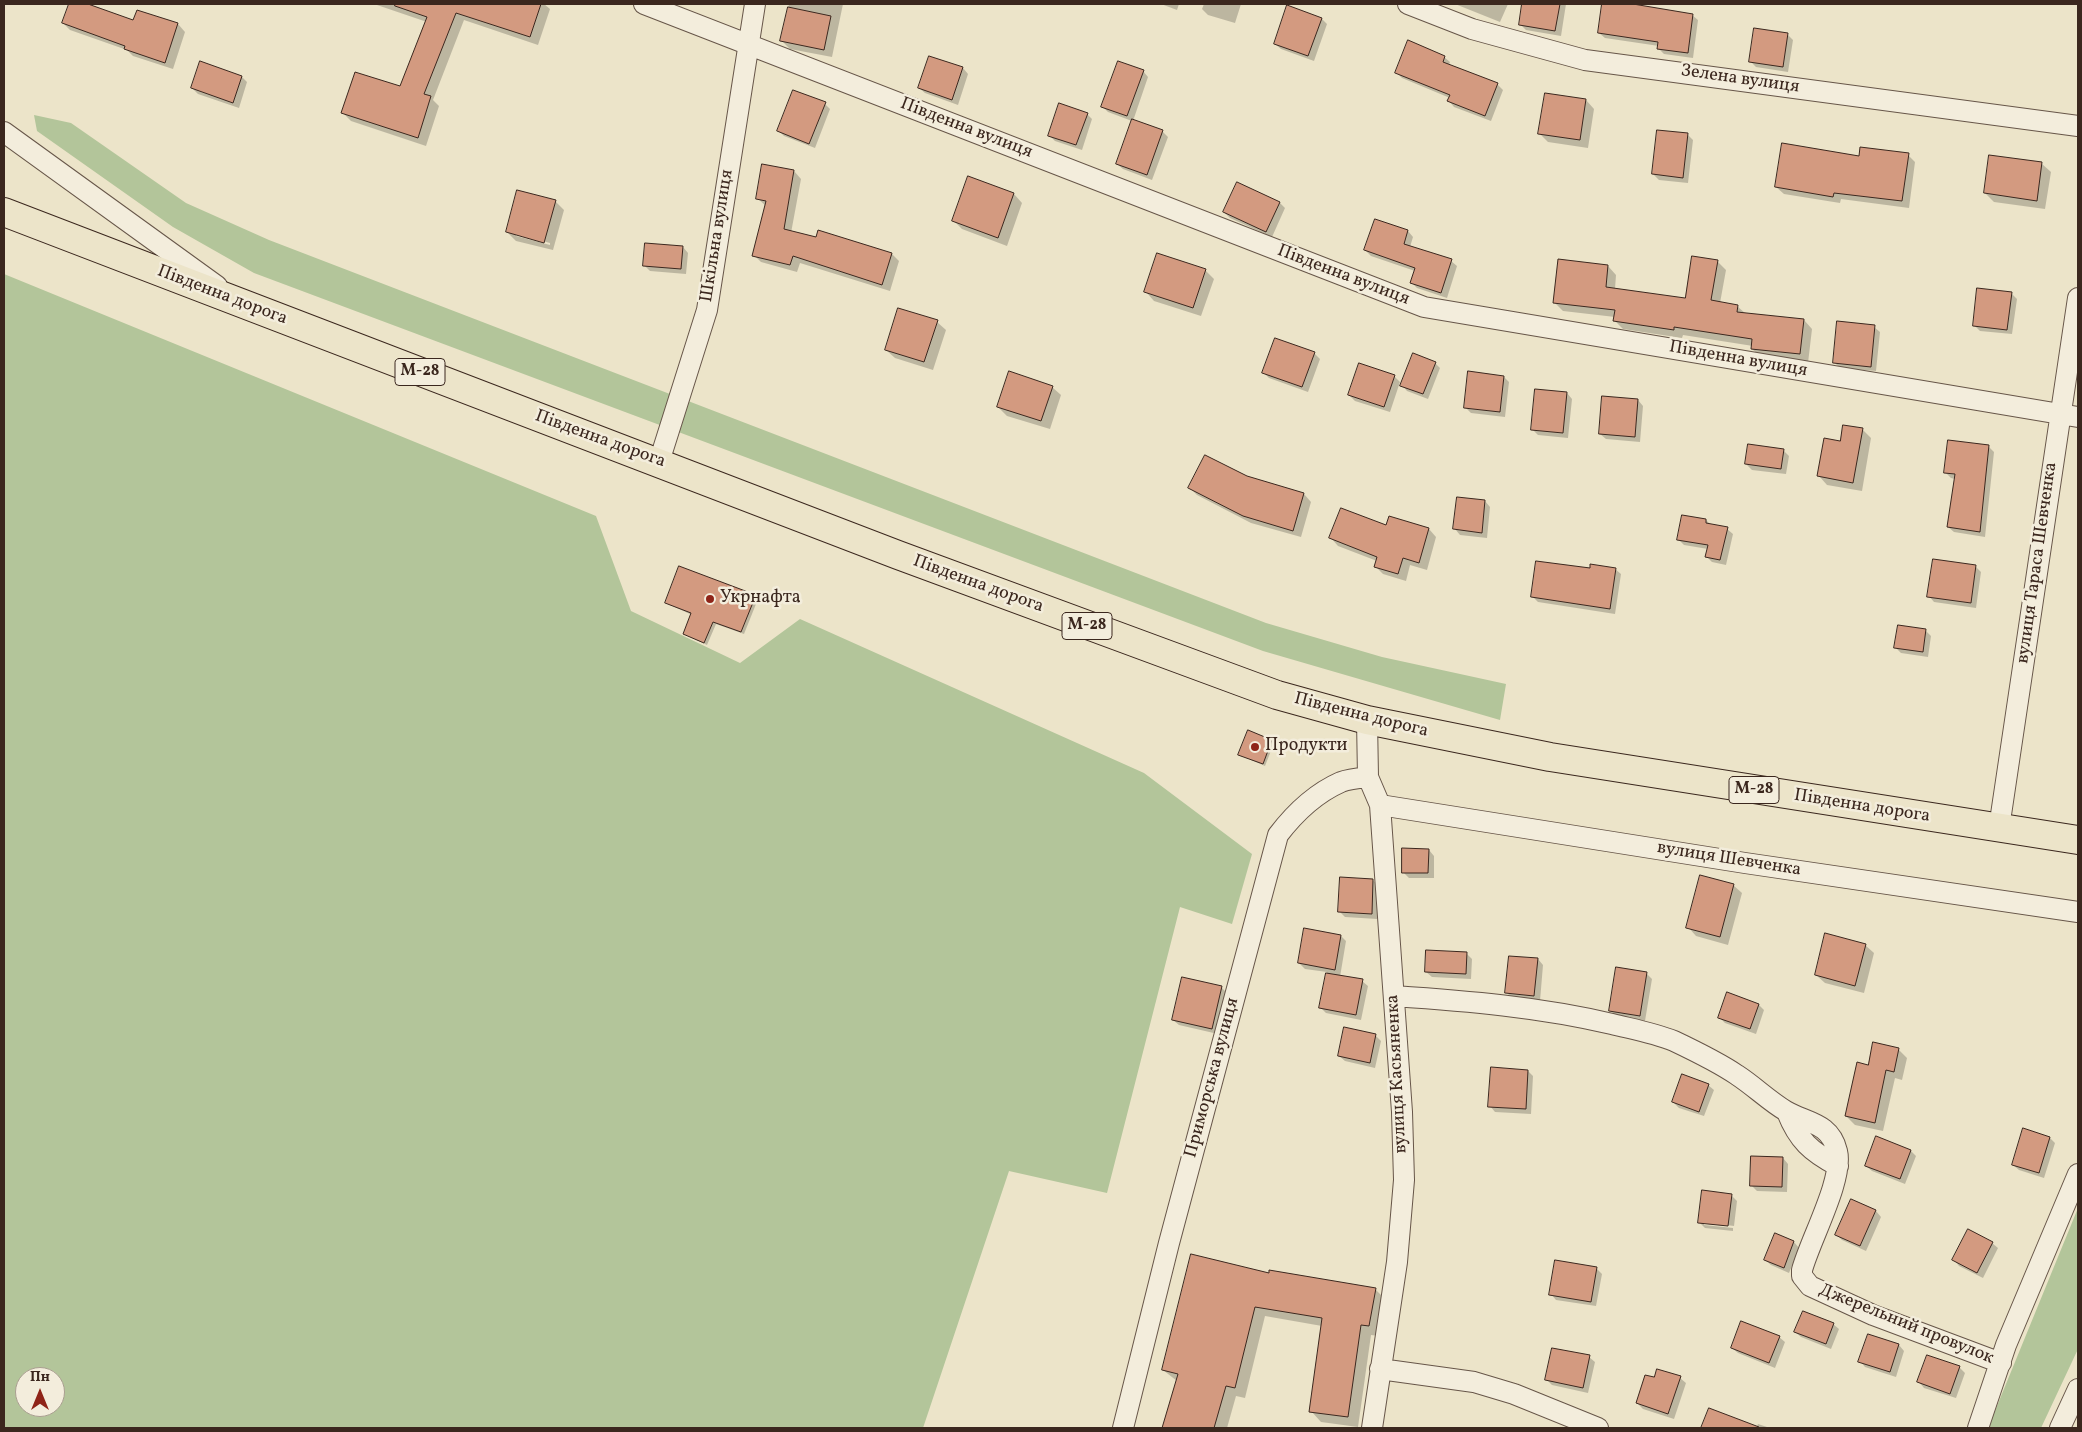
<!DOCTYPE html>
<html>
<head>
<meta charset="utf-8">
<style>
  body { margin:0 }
  #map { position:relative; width:2082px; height:1432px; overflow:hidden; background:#ece4c9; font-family:Vollkorn,serif }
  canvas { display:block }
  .frame { position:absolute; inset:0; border:5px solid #3b271e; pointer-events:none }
  .north { position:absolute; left:15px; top:1367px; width:50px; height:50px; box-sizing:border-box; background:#f3eddc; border:1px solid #a99e90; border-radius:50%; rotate:0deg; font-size:14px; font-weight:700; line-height:20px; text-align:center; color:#3b271e }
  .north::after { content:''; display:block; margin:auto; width:18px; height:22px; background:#8f2418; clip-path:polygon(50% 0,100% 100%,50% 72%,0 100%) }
</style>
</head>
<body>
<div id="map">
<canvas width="2082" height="1432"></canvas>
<div class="frame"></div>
<div class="north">Пн</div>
</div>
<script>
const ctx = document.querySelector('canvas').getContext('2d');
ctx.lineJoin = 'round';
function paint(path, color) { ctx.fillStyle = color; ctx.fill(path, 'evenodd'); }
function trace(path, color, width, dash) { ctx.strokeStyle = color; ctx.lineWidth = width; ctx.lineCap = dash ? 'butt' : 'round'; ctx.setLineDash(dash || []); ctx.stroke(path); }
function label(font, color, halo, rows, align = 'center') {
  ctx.font = font + ' Vollkorn,serif'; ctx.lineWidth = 5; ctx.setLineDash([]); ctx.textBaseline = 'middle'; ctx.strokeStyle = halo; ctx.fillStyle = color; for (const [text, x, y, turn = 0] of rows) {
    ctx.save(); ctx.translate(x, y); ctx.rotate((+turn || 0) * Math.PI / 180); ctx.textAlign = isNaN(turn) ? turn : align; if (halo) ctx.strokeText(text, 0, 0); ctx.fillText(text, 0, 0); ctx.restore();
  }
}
paint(new Path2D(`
  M34,115L71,123L186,203L269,240L1266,623L1382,657L1506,684L1500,720L1263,651L254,273L173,227L37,131Z
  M4,274L596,516L631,611L740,663L800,619L1144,773L1252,854L1232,924L1180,907L1107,1193L1009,1171L923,1428H4ZM25,1377H55V1407H25Z
  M2078,1208V1349L2041,1428H1988Z`), '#b3c59a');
paint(new Path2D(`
  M70,4H84L134,21L178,24L185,32L173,69L133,56L127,50L70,30L63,23Z
  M374,4H544L550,9L538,45L464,20L433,100L439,106L426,146L351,121L343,113L401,88L427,22Z
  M789,4H843L832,57L790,49L782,41Z
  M1161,4H1179L1177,10Z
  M1204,4H1241L1235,23L1208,15L1202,9Z
  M1455,4H1508L1500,22Z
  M1523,4H1566L1561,36L1526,30L1520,24Z
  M1603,4H1624L1692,15L1698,20L1693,58L1664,54L1658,48L1659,46L1605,38L1599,33Z
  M1322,19L1327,24L1314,61L1281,49L1275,44Z
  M1787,34L1793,40L1788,72L1756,67L1751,62Z
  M930,57L963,68L968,74L958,105L925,93L919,88Z
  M1444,57L1450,62L1449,65L1497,84L1503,90L1491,121L1454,107L1449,101L1450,98L1402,78L1397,73Z
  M1143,71L1148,77L1133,121L1162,131L1168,137L1152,180L1123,169L1117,164L1132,121L1108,112L1103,107Z
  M242,77L247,82L239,108L198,94L192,88Z
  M1586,100L1594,109L1588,148L1548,142L1539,133Z
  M825,104L830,109L815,148L784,136L778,130Z
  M1087,114L1092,119L1082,150L1055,141L1049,135Z
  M1687,134L1693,140L1688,183L1659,180L1653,174Z
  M1908,155L1915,162L1909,208L1841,199L1840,203L1784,194L1776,187Z
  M1990,156L2042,164L2051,172L2045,209L1994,202L1985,193Z
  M794,171L801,179L791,233L816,239L819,231L892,254L899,261L890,291L800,263L797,272L761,262L754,255L766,206L757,198Z
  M969,178L1014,194L1022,203L1007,246L962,229L953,220Z
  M555,201L564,210L553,250L516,241L507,232ZM516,234L550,243V245L516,236Z
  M1280,203L1285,208L1272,237L1230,218L1224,212Z
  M1375,220L1408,231L1413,237L1410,247L1451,261L1457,266L1447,298L1417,288L1411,282L1415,271L1371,256L1365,250Z
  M683,247L688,253L686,274L650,271L644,265Z
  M1717,261L1726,270L1720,303L1737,306L1746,314L1804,320L1812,329L1808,363L1761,357L1752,349L1753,346L1683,335L1682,338L1623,329L1615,321V317L1563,311L1554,302L1608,266L1616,275L1615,289L1686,300Z
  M1205,270L1214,279L1201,316L1154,301L1146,292Z
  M2011,293L2017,299L2012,334L1980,331L1974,325Z
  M937,322L946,330L933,370L895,358L886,350Z
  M1874,327L1880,332L1876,371L1840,368L1834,362Z
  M1314,353L1320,359L1308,392L1269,378L1264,373Z
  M1435,363L1440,368L1428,399L1407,391L1402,385Z
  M1394,376L1400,382L1390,412L1355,401L1349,395Z
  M1504,377L1509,382L1505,417L1471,413L1465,407Z
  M1052,387L1061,395L1050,429L1007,416L998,407Z
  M1567,393L1572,399L1568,438L1538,435L1532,429Z
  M1638,400L1643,406L1640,442L1606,439L1600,434Z
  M1862,429L1871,438L1862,491L1827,485L1819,476L1841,442Z
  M1988,446L1994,452L1985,537L1954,532L1948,527L1955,479L1951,478L1945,472Z
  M1783,450L1789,456L1786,474L1752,470L1746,464Z
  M1247,477L1304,494L1311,502L1301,537L1251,523L1197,495L1190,488Z
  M1485,501L1490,507L1487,538L1460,535L1455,529Z
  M1706,520L1711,525L1727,529L1733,534L1726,565L1712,562L1706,556L1708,549L1684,545L1679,540Z
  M1387,527L1429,529L1436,537L1427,570L1410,565L1406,581L1383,574L1375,566L1377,561L1338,546L1331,538Z
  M1975,566L1981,572L1976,608L1934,602L1929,596Z
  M1591,569H1615L1621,574L1615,614L1538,602L1533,597Z
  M755,596L758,599L744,634L716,624L707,645L684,634L692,615L666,603Z
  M1925,630L1931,636L1928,657L1901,653L1895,647Z
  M1272,741L1274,743L1265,766L1240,755Z
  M1429,850L1434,856V878H1409L1403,872Z
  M1373,880L1378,886L1377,919L1345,917L1339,911Z
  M1733,885L1742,893L1728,945L1696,936L1688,927Z
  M1341,936L1346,941L1340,977L1362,981L1368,986L1361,1020L1326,1013L1321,1008L1327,972L1305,969L1299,963Z
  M1865,945L1874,953L1864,993L1825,983L1816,975Z
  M1466,953L1472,959L1471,979L1432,977L1426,972Z
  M1538,959L1543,965L1540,1001L1512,998L1507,993Z
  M1646,973L1652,979L1645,1021L1616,1016L1610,1010Z
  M1221,987L1227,993L1218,1034L1179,1025L1173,1020Z
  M1759,1005L1764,1010L1756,1034L1725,1023L1719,1017Z
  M1375,1035L1381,1041L1375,1068L1345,1061L1339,1056Z
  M1898,1049L1907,1058L1902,1080L1895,1078L1883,1131L1855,1125L1846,1116L1869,1067Z
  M1528,1071L1533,1076L1531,1114L1495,1112L1490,1106Z
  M1708,1085L1714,1090L1704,1116L1679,1108L1673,1102Z
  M2024,1130L2050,1138L2055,1143L2044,1178L2019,1170L2013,1165Z
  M1911,1151L1916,1156L1905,1184L1872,1171L1866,1166Z
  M1783,1158L1788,1164L1787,1192L1757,1191L1751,1185Z
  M1731,1195L1737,1201L1734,1226L1704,1222V1225L1733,1228V1231L1705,1228L1699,1222Z
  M1852,1200L1876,1211L1881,1217L1866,1251L1842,1240L1836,1234Z
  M1775,1235L1794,1242L1799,1248L1789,1273L1771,1265L1765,1260Z
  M1992,1243L1998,1248L1983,1278L1959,1266L1954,1260Z
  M1596,1268L1602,1274L1596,1306L1556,1300L1551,1294Z
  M1270,1275L1375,1289L1385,1299L1379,1336L1371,1335L1358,1427L1321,1422L1311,1411L1322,1326L1265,1316L1245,1398L1236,1396L1227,1428H1164L1177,1381L1163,1370Z
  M1833,1324L1839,1329L1831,1349L1801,1337L1795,1332Z
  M1869,1335L1899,1345L1904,1351L1896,1377L1865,1367L1860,1361Z
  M1779,1337L1785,1342L1775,1368L1738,1353L1732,1348Z
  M1589,1357L1595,1362L1588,1393L1552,1385L1546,1379Z
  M1959,1367L1965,1373L1956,1398L1924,1388L1919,1382Z
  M1680,1378L1686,1383L1674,1419L1643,1409L1637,1403L1655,1379Z
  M1710,1409L1756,1428L1758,1424L1770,1428H1703Z`), '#0003');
const building = new Path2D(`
  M69,4H88L133,20L137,10L178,23L165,63L124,49L125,46L62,23Z
  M395,4H541L530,37L456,13L424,94L431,96L418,138L341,113L355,72L400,86L427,17L395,6Z
  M1522,4H1560L1555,31L1519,25Z
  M1602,4H1633L1693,14L1688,53L1657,49L1658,42L1598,33Z
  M1287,5L1322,18L1308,56L1274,44Z
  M788,7L831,16L824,50L780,41Z
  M1754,28L1788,33L1783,67L1749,62Z
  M1408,40L1445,56L1443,62L1498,83L1485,116L1447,101L1450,95L1395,73Z
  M929,56L963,67L952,100L918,88Z
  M200,61L242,76L233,103L191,88Z
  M1118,61L1144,70L1127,116L1101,107Z
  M793,90L826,102L809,144L777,131Z
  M1545,93L1586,99L1580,140L1538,134Z
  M1059,103L1088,113L1076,145L1048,136Z
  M1132,119L1163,130L1147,175L1116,164Z
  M1657,130L1688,133L1683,178L1652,174Z
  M1782,143L1859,156L1860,147L1909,153L1902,201L1834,193L1833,197L1775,187Z
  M1989,155L2042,162L2037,201L1984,193Z
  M762,164L794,170L784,229L816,237L818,230L892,253L882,285L793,256L790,265L752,256L766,201L756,199Z
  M968,176L1014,193L998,238L952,221Z
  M1237,182L1280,202L1266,232L1223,212Z
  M517,190L556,200L544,243L506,232Z
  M1375,219L1408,230L1404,244L1452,259L1441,293L1410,283L1415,268L1364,250Z
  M645,243L683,246L681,269L643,266Z
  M1157,253L1206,269L1193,308L1144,292Z
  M1692,256L1718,260L1711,300L1738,305L1737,312L1804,319L1800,354L1751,349L1752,339L1674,327V330L1613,321L1615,310L1553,303L1558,259L1608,265L1606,287L1685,298Z
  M1977,288L2012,292L2007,330L1973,326Z
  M898,308L938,320L924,362L885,350Z
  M1837,321L1875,325L1871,367L1833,363Z
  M1275,338L1315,352L1302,387L1262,373Z
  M1413,353L1436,362L1423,394L1400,386Z
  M1359,363L1395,375L1384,407L1348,395Z
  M1009,371L1053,386L1041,421L997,407Z
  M1468,371L1504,376L1500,412L1464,408Z
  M1535,389L1567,392L1563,433L1531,430Z
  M1602,396L1638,399L1635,437L1599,434Z
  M1843,425L1863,428L1853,483L1817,476L1824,438L1840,441Z
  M1948,440L1989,445L1980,532L1947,527L1955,474L1944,473Z
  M1748,444L1784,449L1781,469L1745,464Z
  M1205,455L1247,476L1304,493L1293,531L1243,516L1188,488Z
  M1457,497L1485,500L1482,533L1453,529Z
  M1341,508L1386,525L1389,516L1429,528L1419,563L1403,558L1398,574L1374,567L1377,557L1329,538Z
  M1682,515L1706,519V523L1728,527L1720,560L1705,557L1708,545L1677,540Z
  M1933,559L1976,565L1971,603L1927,597Z
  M1536,561L1590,568V564L1616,568L1610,609L1531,597Z
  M679,566L756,595L741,632L713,622L704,643L683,634L691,613L665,603Z
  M1898,625L1926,629L1923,652L1894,648Z
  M1248,730L1272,740L1263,764L1238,755Z
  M1402,848L1429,849L1428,873H1402Z
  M1700,875L1734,884L1720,937L1686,928Z
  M1340,877L1373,879L1372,914L1338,912Z
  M1304,928L1341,935L1335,970L1298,963Z
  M1825,933L1866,944L1855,986L1815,975Z
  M1426,950L1467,952L1466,974L1425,972Z
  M1509,956L1538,958L1534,996L1505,993Z
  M1616,967L1647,972L1640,1016L1609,1011Z
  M1326,973L1363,979L1356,1015L1319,1008Z
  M1182,977L1222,986L1212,1029L1172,1020Z
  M1727,992L1759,1004L1750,1029L1718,1018Z
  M1344,1027L1376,1034L1370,1063L1338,1056Z
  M1873,1042L1899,1048L1894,1072L1886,1070L1875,1123L1845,1116L1857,1062L1868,1065Z
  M1491,1067L1528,1070L1526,1109L1488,1107Z
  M1682,1074L1709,1084L1699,1112L1672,1102Z
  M2023,1128L2050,1137L2039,1173L2012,1165Z
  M1876,1136L1911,1150L1900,1179L1865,1166Z
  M1751,1156L1783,1157L1782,1187L1750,1186Z
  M1702,1190L1732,1194L1728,1226L1698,1223Z
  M1851,1199L1876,1210L1860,1246L1835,1235Z
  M1968,1229L1993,1242L1977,1273L1952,1260Z
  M1775,1233L1794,1241L1784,1268L1764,1260Z
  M1191,1254L1269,1273V1270L1376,1288L1369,1326L1361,1325L1348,1417L1309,1412L1322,1318L1255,1307L1235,1388L1226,1386L1214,1428H1162L1178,1374L1162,1370Z
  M1555,1260L1597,1267L1591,1302L1549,1295Z
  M1803,1311L1834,1323L1826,1344L1794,1332Z
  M1741,1321L1780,1336L1769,1363L1731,1348Z
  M1868,1334L1899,1344L1890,1372L1858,1362Z
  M1552,1348L1590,1355L1583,1388L1545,1380Z
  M1927,1355L1960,1366L1950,1394L1917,1382Z
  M1657,1369L1681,1376L1668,1414L1636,1403L1645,1375L1654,1377Z
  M1709,1408L1759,1427V1428H1701Z`);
paint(building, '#d39a80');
trace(building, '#3b271e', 1);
const street = new Path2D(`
  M644,4L1424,307L2078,417
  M1408,4L1472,29L1585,60L2078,126
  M4,132L217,286
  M659,462L707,310L755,4
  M1367,720L1368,777L1380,805L1402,1112L1404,1180L1397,1262L1372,1428
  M1380,805L1745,863L2078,912
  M1999,828L2078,298
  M1394,996C1467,1001 1540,1007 1612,1024C1632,1029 1654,1033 1674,1041C1695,1051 1718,1062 1737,1075C1754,1086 1769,1101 1786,1111C1806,1123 1830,1122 1837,1151C1844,1179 1810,1240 1802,1270V1276L1810,1286L1873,1315L2001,1363
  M1787,1112C1798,1140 1811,1152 1838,1166
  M1380,1369L1474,1382L1514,1394L1598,1428
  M1123,1428L1169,1243L1278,835C1294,814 1316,793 1341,782C1349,779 1359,778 1368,777
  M1978,1428L2006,1345L2078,1174
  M2060,1428L2078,1389`);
const highway = new Path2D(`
  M4,212L898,555L1277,695L1367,720L1550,757L2078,840`);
trace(street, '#675649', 22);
trace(highway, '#3b271e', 30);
trace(street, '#f3eddc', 20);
trace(highway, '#ece4c9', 28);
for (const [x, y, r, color] of [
  [710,599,5,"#8f2418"],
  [1255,747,5,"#8f2418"]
]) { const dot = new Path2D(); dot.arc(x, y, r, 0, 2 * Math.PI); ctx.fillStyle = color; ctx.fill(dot); trace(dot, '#f3eddc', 2); }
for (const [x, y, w] of [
  [420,372,50],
  [1087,626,50],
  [1754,790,50]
]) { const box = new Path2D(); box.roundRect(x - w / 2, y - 13.5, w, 27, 4); ctx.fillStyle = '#f3eddc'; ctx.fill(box); trace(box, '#3b271e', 1); }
label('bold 16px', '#3b271e', null, [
  ["М-28",420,372],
  ["М-28",1087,626],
  ["М-28",1754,790]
]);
label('18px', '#3b271e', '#f3eddc', [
  ["Зелена вулиця",1740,80,8],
  ["Південна вулиця",966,129,21],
  ["Шкільна вулиця",718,236,-81],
  ["Південна вулиця",1343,276,21],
  ["Південна дорога",222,296,21],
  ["Південна вулиця",1738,360,10],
  ["Південна дорога",600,440,20],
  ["вулиця Тараса Шевченка",2038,563,-82],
  ["Південна дорога",978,585,20],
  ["Південна дорога",1361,716,14],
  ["Південна дорога",1862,807,9],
  ["вулиця Шевченка",1729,860,9],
  ["вулиця Касьяненка",1398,1074,-93],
  ["Приморська вулиця",1213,1078,-75],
  ["Джерельний провулок",1906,1325,22]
]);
label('18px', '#3b271e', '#f3eddc', [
  ["Укрнафта",720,599],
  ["Продукти",1265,747]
], 'left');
</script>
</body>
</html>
